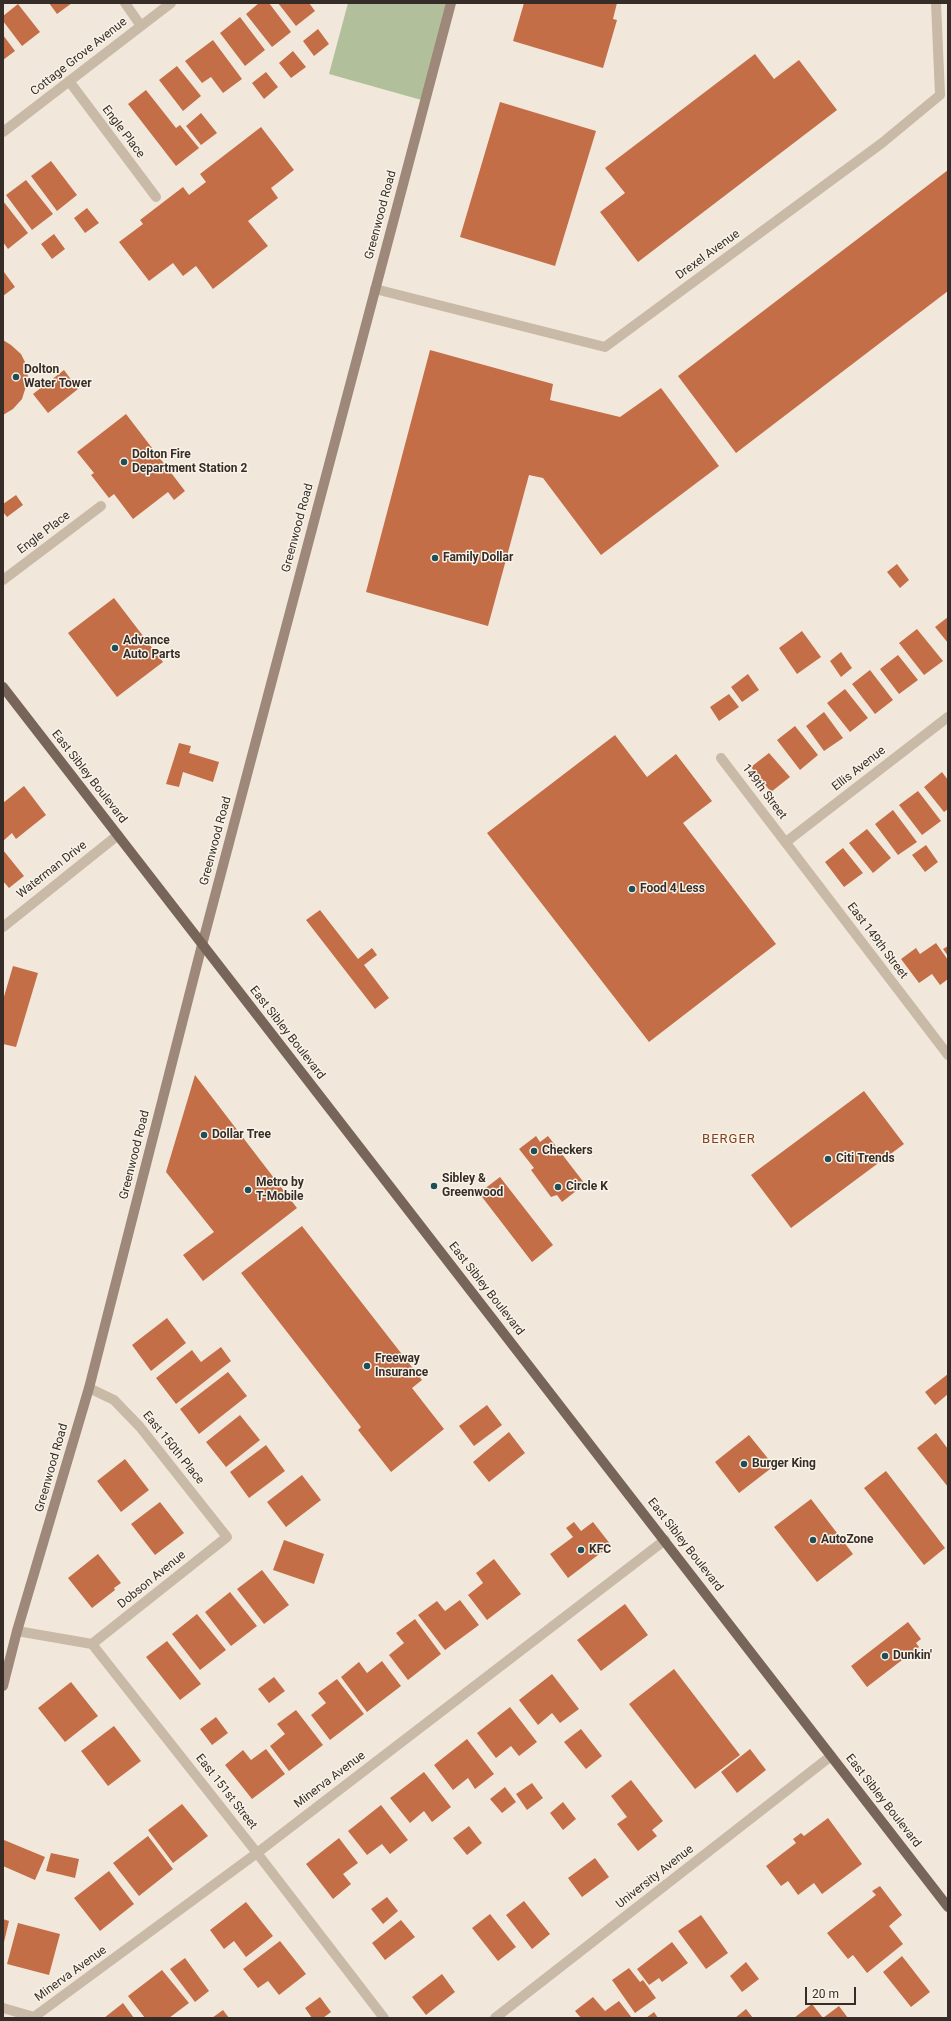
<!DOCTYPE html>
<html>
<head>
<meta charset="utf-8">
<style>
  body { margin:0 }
  #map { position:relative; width:951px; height:2021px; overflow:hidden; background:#f1e8db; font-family:Roboto,sans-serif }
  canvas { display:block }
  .frame { position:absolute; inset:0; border:4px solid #362d28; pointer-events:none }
  .scale { position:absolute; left:805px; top:1987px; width:51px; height:18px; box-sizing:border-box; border:2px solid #362d28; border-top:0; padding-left:5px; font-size:12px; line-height:14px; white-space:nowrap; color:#362d28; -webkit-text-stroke:3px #f9f2e7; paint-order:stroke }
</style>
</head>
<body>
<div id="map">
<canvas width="951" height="2021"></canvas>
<div class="frame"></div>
<div class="scale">20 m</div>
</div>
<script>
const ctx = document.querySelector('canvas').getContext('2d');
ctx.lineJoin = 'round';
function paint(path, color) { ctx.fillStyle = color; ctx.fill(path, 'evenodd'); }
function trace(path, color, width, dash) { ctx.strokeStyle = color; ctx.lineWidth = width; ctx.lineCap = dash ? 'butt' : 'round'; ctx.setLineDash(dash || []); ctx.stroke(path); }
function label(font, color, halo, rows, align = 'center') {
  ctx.font = font + ' Roboto,sans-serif'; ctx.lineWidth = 3; ctx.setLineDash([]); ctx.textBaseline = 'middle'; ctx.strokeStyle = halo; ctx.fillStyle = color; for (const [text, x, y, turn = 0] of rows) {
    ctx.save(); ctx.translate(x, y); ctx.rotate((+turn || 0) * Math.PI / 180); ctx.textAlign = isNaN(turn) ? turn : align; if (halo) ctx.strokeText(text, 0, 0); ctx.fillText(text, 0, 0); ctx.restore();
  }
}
paint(new Path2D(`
  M348,3H450L425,101L329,74Z`), '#b1c09b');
paint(new Path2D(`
  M49,3H72L57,14Z
  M259,3H269L291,32L272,47L246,14Z
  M278,3H309L315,11L296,26Z
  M524,3H617L613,19L617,20L603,68L513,41Z
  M18,4L40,32L22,46L3,21V16Z
  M240,17L265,50L245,66L220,33Z
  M318,29L329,44L314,56L303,41Z
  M3,35L15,51L3,60Z
  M213,40L242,79L223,93L211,77L202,83L185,61Z
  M293,51L306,67L291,78L279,63Z
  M755,54L774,79L799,60L837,110L638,262L600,212L625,193L605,168Z
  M177,66L201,96L183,111L159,80Z
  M266,72L278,87L264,99L252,83Z
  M146,90L176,128L180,125L199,148L176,166L128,104Z
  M500,102L596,131L555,266L460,237Z
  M201,113L217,133L201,145L186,126Z
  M261,127L294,170L271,188L278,198L248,221L268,246L213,289L196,266L183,276L173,263L149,281L119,242L143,224L140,220L183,187L189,195L206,182L200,174Z
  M51,161L77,195L57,211L31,176Z
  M948,170V291L736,453L678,376Z
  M26,180L53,214L32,230L6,195Z
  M3,201L28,233L8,249L3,242Z
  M87,208L99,223L85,233L74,218Z
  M54,234L65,249L52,259L41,244Z
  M4,272L15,287L3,296V273Z
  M3,340L11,345L21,354L27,366L28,380L22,399L13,409L3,415Z
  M430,350L553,384L550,400L620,417L661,388L719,466L601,555L543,478L529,475L488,626L366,592Z
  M64,370L78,389L48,413L33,394Z
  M126,414L185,491L174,500L168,492L133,519L114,494L109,498L91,475L94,473L77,452Z
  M16,495L23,505L7,517L3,512V504Z
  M897,564L909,580L900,588L887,572Z
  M114,598L163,662L117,697L68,633Z
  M948,617V643L935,627Z
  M917,629L943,661L924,675L899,643Z
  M802,631L821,657L797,674L779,648Z
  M841,652L852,668L841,677L830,661Z
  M898,655L918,680L899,694L880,669Z
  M870,670L893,700L875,714L852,684Z
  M748,674L759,690L742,702L731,687Z
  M845,689L868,718L850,732L827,703Z
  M729,694L739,707L719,721L710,707Z
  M824,712L843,738L824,751L806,726Z
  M795,726L818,755L800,770L777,740Z
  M615,735L647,777L676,754L712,801L683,823L776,944L649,1042L487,833Z
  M179,743L191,746L189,753L219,762L213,782L183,772L179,787L166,784Z
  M769,753L790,777L771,792L751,767Z
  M942,772L948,780V809L944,812L924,787Z
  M24,786L46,815L16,839L12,833L3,841V803Z
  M918,791L941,821L922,835L899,805Z
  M893,810L917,842L898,855L875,824Z
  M867,829L891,858L873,873L849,843Z
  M926,845L938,862L925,872L912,855Z
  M843,848L863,873L844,887L825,862Z
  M3,850L24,876L9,888L3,881Z
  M320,910L358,959L372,948L377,955L364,965L389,998L375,1009L306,920Z
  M936,943L948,960V979L940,985L932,974L919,983L901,959L916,948L920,954Z
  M948,946V956L943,949Z
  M13,966L38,973L16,1047L3,1044V1000Z
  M195,1075L297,1208L203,1281L183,1255L214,1232L166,1172Z
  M864,1091L904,1144L791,1228L751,1175Z
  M536,1136L540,1142L548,1136L585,1184L562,1202L557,1195L551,1197L531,1170L534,1168L519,1149Z
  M500,1177L553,1245L532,1262L479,1193Z
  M302,1226L422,1380L412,1388L444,1429L391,1472L358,1430L361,1427L241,1273Z
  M167,1318L186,1343L151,1371L132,1345Z
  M221,1347L231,1361L176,1404L156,1378L192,1350L201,1362Z
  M228,1372L247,1396L199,1434L180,1409Z
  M948,1374V1394L935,1405L925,1392Z
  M487,1405L502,1425L474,1446L459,1426Z
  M240,1415L260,1440L226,1467L206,1442Z
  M509,1432L525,1453L489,1482L473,1462Z
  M936,1433L948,1449V1487L917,1448Z
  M749,1435L774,1466L739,1493L715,1462Z
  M266,1445L285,1471L249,1498L230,1472Z
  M125,1459L149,1490L121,1512L97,1481Z
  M886,1471L945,1548L924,1565L864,1488Z
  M302,1475L321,1500L286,1527L267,1502Z
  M811,1499L853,1554L817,1582L774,1527Z
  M160,1502L184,1533L155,1555L131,1524Z
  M574,1522L581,1531L593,1522L611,1545L568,1578L550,1554L573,1537L566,1528Z
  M284,1540L324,1554L314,1584L273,1570Z
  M98,1554L121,1583L114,1588L115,1590L92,1608L68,1578Z
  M494,1559L521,1594L487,1620L468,1595L483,1583L476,1573Z
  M262,1570L289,1605L264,1624L237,1589Z
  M230,1592L257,1626L231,1646L205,1612Z
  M460,1600L479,1625L445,1650L418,1615L437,1601L445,1611Z
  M625,1604L648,1635L601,1671L577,1640Z
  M197,1614L226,1650L200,1670L172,1634Z
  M415,1619L441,1654L408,1680L389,1655L404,1643L396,1633Z
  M908,1622L921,1639L916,1643L919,1647L867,1687L851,1666Z
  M167,1641L201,1684L180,1700L146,1657Z
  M382,1661L401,1686L367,1712L341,1677L359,1662L367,1673Z
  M674,1669L740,1755L695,1789L629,1704Z
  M552,1674L579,1709L560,1723L552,1713L538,1725L519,1700Z
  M274,1677L285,1691L269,1703L258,1689Z
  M337,1679L364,1714L330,1740L311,1715L326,1703L318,1693Z
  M71,1682L98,1716L65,1742L38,1708Z
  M510,1707L537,1742L519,1756L511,1746L496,1758L477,1733Z
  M296,1710L323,1745L289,1771L270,1746L285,1734L277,1724Z
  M216,1717L228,1733L212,1745L200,1729Z
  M114,1726L141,1761L108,1786L81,1751Z
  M581,1729L602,1756L586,1769L564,1742Z
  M467,1739L494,1774L475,1789L468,1778L453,1790L434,1765Z
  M266,1749L285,1774L252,1799L225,1765L243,1750L251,1760Z
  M750,1749L766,1770L737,1793L721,1772Z
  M424,1772L451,1807L432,1822L424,1811L410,1823L390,1798Z
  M631,1780L663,1821L652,1830L657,1836L638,1851L617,1824L627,1817L611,1796Z
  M532,1783L543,1798L527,1810L516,1794Z
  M505,1787L516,1802L502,1813L490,1799Z
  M563,1802L576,1819L563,1830L550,1813Z
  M182,1804L208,1836L173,1863L148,1830Z
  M381,1805L408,1840L390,1854L382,1844L367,1855L348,1831Z
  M828,1818L862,1864L822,1894L814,1883L798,1895L788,1881L781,1886L766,1866L796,1843L793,1839L801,1833L804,1836Z
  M469,1826L482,1843L467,1855L453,1838Z
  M148,1836L173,1869L139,1896L113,1863Z
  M339,1838L358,1863L343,1874L351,1884L333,1899L306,1864Z
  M4,1840L45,1857L35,1880L3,1866Z
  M51,1853L79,1859L75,1878L46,1871Z
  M595,1858L609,1877L582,1897L568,1878Z
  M109,1871L134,1904L100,1931L74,1898Z
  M880,1886L902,1915L889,1926L903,1944L867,1973L853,1955L848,1959L827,1933L876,1895L872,1891Z
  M387,1897L398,1911L383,1924L371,1909Z
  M524,1901L550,1934L532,1949L506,1915Z
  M246,1902L273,1936L246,1957L234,1941L224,1949L210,1930Z
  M490,1914L516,1947L498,1961L472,1928Z
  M701,1915L728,1953L706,1969L678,1931Z
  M3,1919L9,1921L4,1942H3Z
  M401,1920L415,1937L385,1960L372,1943Z
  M18,1923L60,1934L49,1975L7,1964Z
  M280,1941L306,1974L279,1995L268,1981L258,1988L243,1969Z
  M672,1942L688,1963L662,1982L659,1978L649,1985L637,1969Z
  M902,1956L930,1992L911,2007L883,1972Z
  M185,1958L209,1991L195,2002L170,1969Z
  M746,1962L759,1979L742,1992L730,1976Z
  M629,1968L640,1982L643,1980L656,1998L635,2013L612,1980Z
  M162,1970L189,2003L169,2018H145L128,1996Z
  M442,1974L455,1992L426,2015L412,1997Z
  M320,1997L331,2012L323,2018H312L305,2008Z
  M593,1997L605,2011L619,2001L632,2018H581L575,2011Z
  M123,2003L134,2018H104Z
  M812,2004L823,2018H794Z
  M839,2006L848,2018H823Z
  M746,2009L753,2018H735Z
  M223,2010L229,2018H212Z
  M654,2012L658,2018H646Z`), '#c46e47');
trace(new Path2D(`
  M125,3L141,26
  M69,81L156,197
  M3,132L171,3
  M375,289L605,347L882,143L940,95L936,3
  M3,580L101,506
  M721,758L948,1055
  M786,842L948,717
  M3,927L118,835
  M89,1388L114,1400L140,1427L227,1537L92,1644
  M17,1631L92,1644L257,1853L384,2018
  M3,2008L34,2017L257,1853L665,1540
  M495,2018L831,1756`), '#c9b9a7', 10);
trace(new Path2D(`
  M3,1686L17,1631L89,1388L202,945L451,3`), '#9d8879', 10);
trace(new Path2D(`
  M3,687L948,1907`), '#776559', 10);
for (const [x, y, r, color] of [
  [16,377,4,"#1e4f56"],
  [124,462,4,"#1e4f56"],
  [435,558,4,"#1e4f56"],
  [115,648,4,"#1e4f56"],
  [632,889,4,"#1e4f56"],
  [204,1135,4,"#1e4f56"],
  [534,1151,4,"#1e4f56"],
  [828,1159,4,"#1e4f56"],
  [434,1186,4,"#1e4f56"],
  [558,1187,4,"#1e4f56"],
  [248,1190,4,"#1e4f56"],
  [367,1366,4,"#1e4f56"],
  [744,1464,4,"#1e4f56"],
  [813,1540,4,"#1e4f56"],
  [581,1550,4,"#1e4f56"],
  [885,1656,4,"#1e4f56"]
]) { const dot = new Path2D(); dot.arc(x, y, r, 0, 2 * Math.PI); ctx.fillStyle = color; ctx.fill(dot); trace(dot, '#f9f2e7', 1.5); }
label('12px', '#362d28', '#f9f2e7', [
  ["Cottage Grove Avenue",79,57,-38],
  ["Engle Place",123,132,53],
  ["Greenwood Road",381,215,-75],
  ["Drexel Avenue",708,255,-36],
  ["Greenwood Road",298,528,-75],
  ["Engle Place",44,533,-37],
  ["Ellis Avenue",859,769,-38],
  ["East Sibley Boulevard",89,777,52],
  ["149th Street",764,792,53],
  ["Greenwood Road",216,841,-75],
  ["Waterman Drive",52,870,-38],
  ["East 149th Street",877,941,53],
  ["East Sibley Boulevard",287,1033,52],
  ["Greenwood Road",135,1155,-76],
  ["East Sibley Boulevard",486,1289,52],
  ["East 150th Place",173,1448,51],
  ["Greenwood Road",52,1468,-74],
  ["East Sibley Boulevard",685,1545,52],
  ["Dobson Avenue",152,1580,-39],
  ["Minerva Avenue",330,1780,-37],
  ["East 151st Street",226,1792,52],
  ["East Sibley Boulevard",883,1801,52],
  ["University Avenue",655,1877,-38],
  ["Minerva Avenue",71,1974,-36]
]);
label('bold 12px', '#362d28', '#f9f2e7', [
  ["Dolton",24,370],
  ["Water Tower",24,384],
  ["Dolton Fire",132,455],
  ["Department Station 2",132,469],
  ["Family Dollar",443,558],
  ["Advance",123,641],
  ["Auto Parts",123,655],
  ["Food 4 Less",640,889],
  ["Dollar Tree",212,1135],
  ["Checkers",542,1151],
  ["Citi Trends",836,1159],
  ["Sibley &",442,1179],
  ["Greenwood",442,1193],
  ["Metro by",256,1183],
  ["T-Mobile",256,1197],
  ["Circle K",566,1187],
  ["Freeway",375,1359],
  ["Insurance",375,1373],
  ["Burger King",752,1464],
  ["AutoZone",821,1540],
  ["KFC",589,1550],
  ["Dunkin'",893,1656]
], 'left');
ctx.letterSpacing = '1px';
label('13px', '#834022', '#f9f2e7', [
  ["BERGER",729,1140]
]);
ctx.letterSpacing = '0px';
</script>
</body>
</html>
